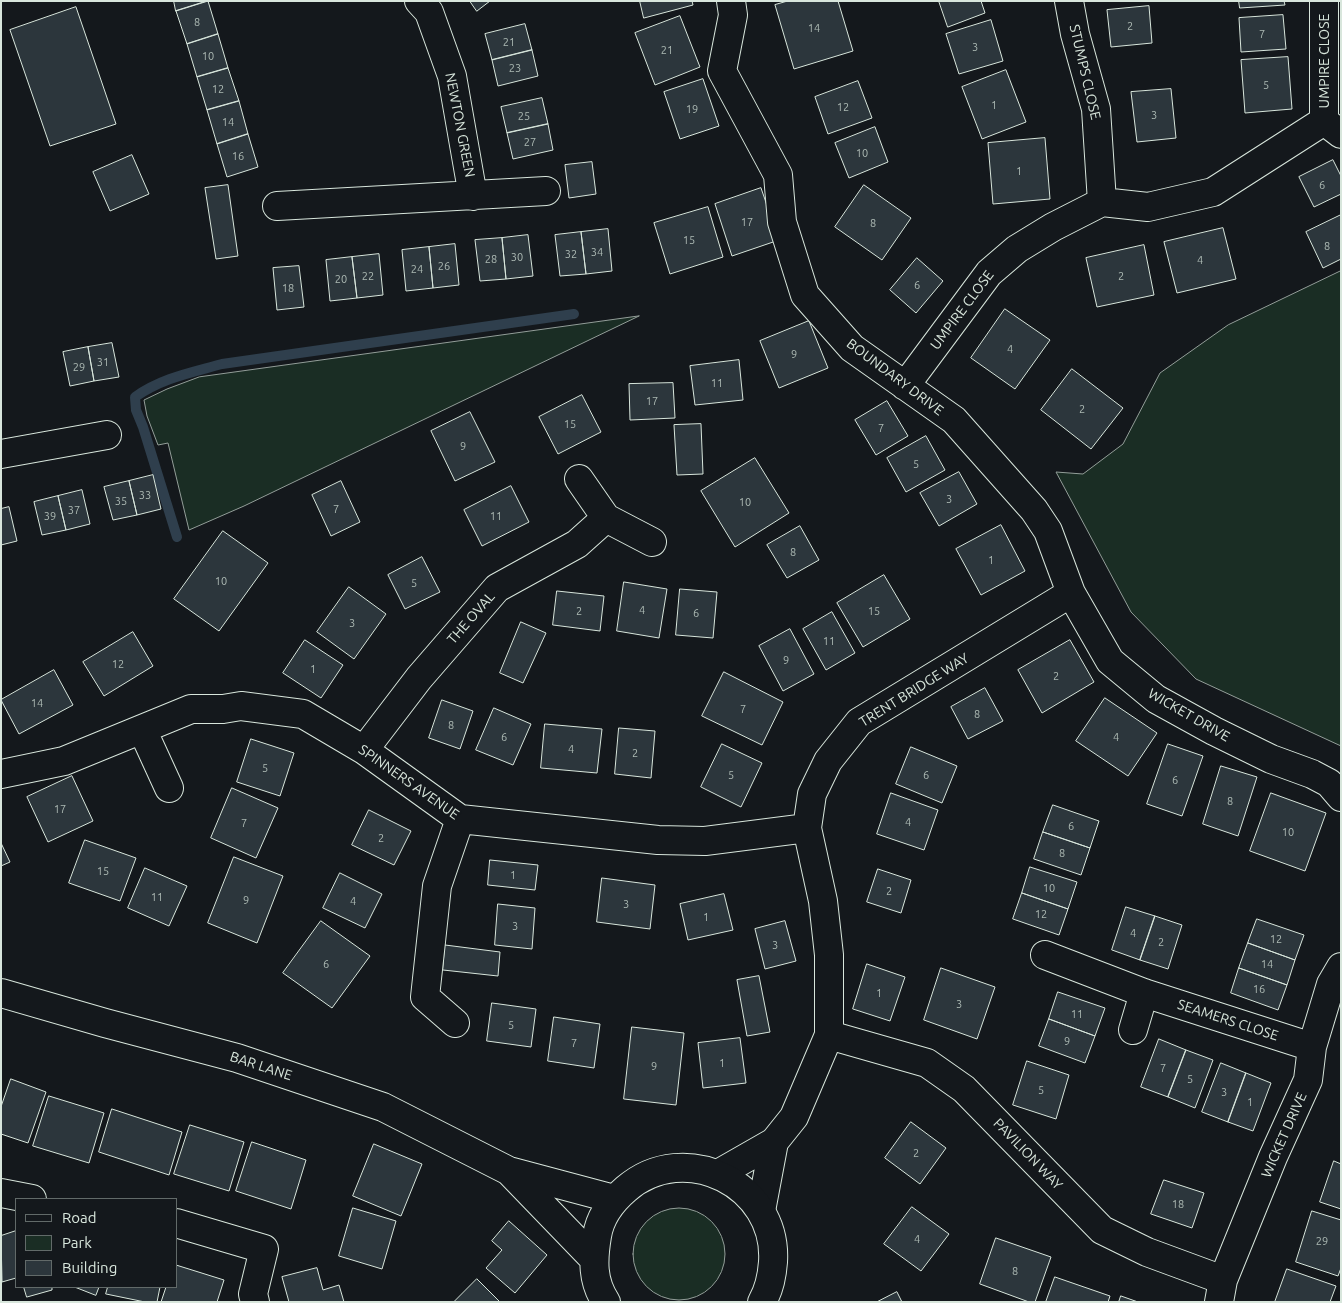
<!DOCTYPE html>
<html>
<head>
<meta charset="utf-8">
<style>
  body { margin:0 }
  #map { position:relative; width:1342px; height:1303px; overflow:hidden; background:#14181c; font-family:Ubuntu,sans-serif }
  canvas { display:block }
  .frame { position:absolute; inset:0; border:2px solid #d8e6dc; pointer-events:none }
  .legend { position:absolute; left:15px; top:1198px; width:162px; height:90px; box-sizing:border-box; background:#14181c; border:1px solid #626a69; margin:0; padding:6px 9px; list-style:none; font-size:15px; color:#d8e6dc }
  .legend li { display:flex; align-items:center; gap:10px; height:25px }
  .legend b { width:25px; border:1px solid #626a69 }
</style>
</head>
<body>
<div id="map">
<canvas width="1342" height="1303"></canvas>
<div class="frame"></div>
<ul class="legend">
<li><b style="height:6px;background:#14181c"></b>Road</li>
<li><b style="height:14px;background:#1a2d24"></b>Park</li>
<li><b style="height:14px;background:#2c363c"></b>Building</li>
</ul>
</div>
<script>
const ctx = document.querySelector('canvas').getContext('2d');
ctx.lineJoin = 'round';
function paint(path, color) { ctx.fillStyle = color; ctx.fill(path, 'evenodd'); }
function trace(path, color, width, dash) { ctx.strokeStyle = color; ctx.lineWidth = width; ctx.lineCap = dash ? 'butt' : 'round'; ctx.setLineDash(dash || []); ctx.stroke(path); }
function label(font, color, halo, rows, align = 'center') {
  ctx.font = font + ' Ubuntu,sans-serif'; ctx.lineWidth = 4; ctx.setLineDash([]); ctx.textBaseline = 'middle'; ctx.strokeStyle = halo; ctx.fillStyle = color; for (const [text, x, y, turn = 0] of rows) {
    ctx.save(); ctx.translate(x, y); ctx.rotate((+turn || 0) * Math.PI / 180); ctx.textAlign = isNaN(turn) ? turn : align; if (halo) ctx.strokeText(text, 0, 0); ctx.fillText(text, 0, 0); ctx.restore();
  }
}
const green = new Path2D(`
  M1341,271V746L1196,679L1131,612L1056,472L1083,474L1123,444L1160,373L1228,325Z
  M639,316L244,506L189,530L168,443L158,445L147,416L144,400L167,389L199,377Z
  M633 1254a46 46 0 1 1 92 0a46 46 0 1 1-92 0Z`);
paint(green, '#1a2d24');
trace(green, '#939e99', 1);
trace(new Path2D(`
  M177,537L143,427L136,410L135,397C162,378 190,373 222,364L574,314`), '#2f3f4d', 10);
const building = new Path2D(`
  M174,1H208L176,11Z
  M208,1L218,34L187,44L176,11Z
  M470,1H490L477,11Z
  M640,1H692L693,5L644,18Z
  M788,1H838L853,51L794,69L775,5Z
  M939,1H981L985,13L948,27Z
  M1239,1H1284L1285,5L1240,8Z
  M1149,6L1152,43L1111,47L1107,10Z
  M76,7L116,124L50,146L10,30Z
  M1283,15L1286,49L1241,52L1239,18Z
  M680,16L700,67L655,85L635,33Z
  M991,20L1003,61L959,74L946,34Z
  M525,24L532,50L492,60L485,34Z
  M218,34L228,68L197,77L187,44Z
  M532,50L538,76L498,86L492,60Z
  M1288,57L1292,109L1245,113L1241,60Z
  M228,68L239,101L207,110L197,77Z
  M1006,70L1026,122L982,139L962,87Z
  M703,79L719,126L680,139L664,92Z
  M858,81L872,118L828,134L815,97Z
  M1171,89L1176,138L1137,142L1131,92Z
  M542,98L548,124L507,133L501,107Z
  M239,101L248,134L217,144L207,110Z
  M548,124L553,150L513,159L507,133Z
  M875,127L888,162L849,178L835,143Z
  M248,134L258,167L227,177L217,144Z
  M1045,138L1050,199L993,204L988,143Z
  M132,155L149,194L110,211L93,172Z
  M1333,160L1341,176V194L1314,207L1299,177Z
  M592,162L596,194L569,198L565,165Z
  M228,185L238,256L216,259L205,188Z
  M864,185L911,218L882,260L835,227Z
  M761,188L779,240L732,256L715,204Z
  M708,207L723,257L670,274L654,223Z
  M1341,215V259L1323,268L1306,232Z
  M1223,228L1236,279L1177,293L1164,242Z
  M608,229L612,271L586,274L581,232Z
  M581,232L586,274L560,276L555,235Z
  M528,235L533,276L506,279L502,238Z
  M502,238L506,279L480,281L475,240Z
  M455,244L459,285L433,288L429,247Z
  M1144,245L1154,295L1097,307L1086,258Z
  M429,247L433,288L406,291L402,250Z
  M379,254L383,295L357,298L352,257Z
  M352,257L357,298L330,301L326,260Z
  M917,258L943,281L916,313L890,290Z
  M299,266L304,307L277,310L273,268Z
  M1005,309L1050,340L1015,389L971,358Z
  M809,321L828,368L779,388L760,341Z
  M112,343L119,377L94,381L88,347Z
  M88,347L94,381L70,386L63,352Z
  M739,360L743,400L695,405L690,366Z
  M1072,369L1123,408L1091,449L1041,410Z
  M673,383L675,418L630,420L629,384Z
  M582,395L601,432L558,454L539,417Z
  M887,401L908,436L876,455L855,420Z
  M470,412L495,462L455,481L431,431Z
  M701,424L703,474L677,475L674,425Z
  M926,436L945,470L906,492L887,458Z
  M755,458L789,513L735,547L701,491Z
  M959,472L977,504L939,526L920,493Z
  M153,475L161,509L137,515L129,481Z
  M129,481L137,515L113,520L104,487Z
  M341,481L360,522L331,536L312,495Z
  M511,486L529,522L482,546L464,510Z
  M82,490L90,524L66,530L58,496Z
  M58,496L66,530L42,535L34,502Z
  M9,507L17,541L1,545V509Z
  M1001,525L1025,571L981,595L956,549Z
  M800,526L819,560L787,578L767,545Z
  M223,531L268,563L219,631L174,599Z
  M422,557L440,592L405,609L388,575Z
  M884,575L910,619L863,647L837,603Z
  M624,582L667,589L659,638L617,631Z
  M349,587L386,614L354,659L317,632Z
  M680,589L717,592L713,638L676,635Z
  M557,591L604,596L600,631L553,625Z
  M832,612L855,653L826,670L803,629Z
  M521,622L546,633L523,683L500,673Z
  M790,629L814,674L783,691L759,646Z
  M133,632L153,666L104,696L83,662Z
  M305,640L343,665L321,698L283,673Z
  M1070,640L1094,682L1042,713L1018,670Z
  M54,670L73,705L19,734L1,700Z
  M724,672L783,702L762,745L702,716Z
  M985,688L1003,721L968,739L951,707Z
  M1105,698L1157,733L1128,776L1076,741Z
  M442,700L473,711L460,749L429,738Z
  M494,708L531,724L513,765L476,750Z
  M545,724L602,729L597,773L541,768Z
  M619,728L655,731L651,778L615,774Z
  M251,739L294,753L280,796L237,782Z
  M722,744L762,763L741,807L701,787Z
  M1168,744L1203,756L1182,816L1147,804Z
  M911,747L957,766L942,803L896,784Z
  M1221,766L1257,777L1238,836L1203,824Z
  M72,776L93,821L48,842L27,797Z
  M232,788L278,808L256,858L211,838Z
  M891,793L938,810L924,850L877,834Z
  M1271,793L1326,813L1305,871L1250,851Z
  M1053,805L1099,821L1090,848L1043,832Z
  M369,810L411,831L394,865L352,845Z
  M1043,832L1090,848L1081,875L1034,859Z
  M85,840L136,858L120,901L69,883Z
  M1,843L10,862L1,866Z
  M234,857L283,876L257,943L208,923Z
  M490,860L538,865L535,890L488,885Z
  M1030,867L1077,882L1068,909L1022,893Z
  M145,868L187,886L169,926L128,908Z
  M878,869L911,880L901,913L867,902Z
  M340,873L382,894L365,928L323,908Z
  M602,878L655,885L650,929L597,922Z
  M1022,893L1068,909L1059,935L1013,919Z
  M724,894L733,930L688,940L680,904Z
  M498,904L535,908L532,949L495,945Z
  M1126,907L1155,916L1140,960L1112,950Z
  M1155,916L1182,925L1168,969L1140,960Z
  M1257,919L1304,935L1295,960L1248,943Z
  M321,921L370,956L332,1008L283,973Z
  M785,921L796,961L765,969L755,929Z
  M1248,943L1295,960L1287,985L1239,968Z
  M445,945L500,952L498,976L443,970Z
  M867,964L905,977L890,1021L853,1009Z
  M941,968L995,987L977,1039L924,1020Z
  M1239,968L1287,985L1278,1010L1231,993Z
  M759,976L770,1032L747,1036L737,980Z
  M1058,992L1105,1008L1095,1036L1049,1019Z
  M492,1003L536,1009L531,1047L487,1041Z
  M554,1017L600,1024L594,1068L548,1061Z
  M1049,1019L1095,1036L1085,1063L1039,1046Z
  M632,1027L684,1033L676,1105L624,1099Z
  M740,1038L746,1083L703,1088L698,1043Z
  M1159,1039L1186,1050L1168,1097L1141,1087Z
  M1186,1050L1213,1060L1195,1108L1168,1097Z
  M1027,1061L1069,1075L1056,1119L1013,1105Z
  M1221,1063L1246,1073L1228,1122L1202,1112Z
  M1246,1073L1271,1083L1253,1131L1228,1122Z
  M11,1079L46,1092L28,1143L1,1134V1107Z
  M49,1096L104,1113L89,1163L33,1146Z
  M112,1109L182,1132L169,1175L99,1152Z
  M911,1122L946,1148L920,1184L885,1158Z
  M190,1125L244,1142L229,1191L174,1174Z
  M252,1142L306,1160L291,1209L236,1191Z
  M374,1144L422,1164L401,1216L353,1196Z
  M1334,1161L1341,1164V1209L1320,1202Z
  M1164,1180L1204,1193L1192,1228L1151,1214Z
  M912,1207L949,1234L921,1271L884,1244Z
  M353,1208L396,1221L382,1269L339,1256Z
  M1312,1211L1341,1220V1268L1338,1276L1296,1262Z
  M509,1221L547,1255L515,1293L486,1268L502,1250L492,1241Z
  M16,1231V1278L2,1282L1,1236Z
  M996,1238L1051,1257L1035,1302H1029L980,1284Z
  M176,1265L224,1280L217,1302H161L166,1287H176Z
  M317,1268L323,1290L339,1285L344,1302H289L282,1277Z
  M1287,1269L1336,1286L1330,1302H1275Z
  M1055,1277L1110,1296L1108,1302H1046Z
  M477,1279L500,1302H454Z
  M24,1287H52V1290L27,1297Z
  M75,1287H99L96,1295Z
  M108,1287H160L157,1302H145L106,1294Z
  M897,1292L902,1302H877Z
  M1121,1296L1138,1302H1119Z`);
paint(building, '#2c363c');
trace(building, '#d8e6dc', 1);
const minor = new Path2D(`
  M419,1L429,12L452,76L473,196
  M731,1L733,15L722,71L778,175L782,222L805,295L852,348L954,420L1034,510L1048,531L1071,593L1110,661L1156,699L1214,731L1271,759L1312,774L1329,783L1341,797
  M1069,1L1075,34L1096,109L1102,202
  M1324,1V121L1341,134
  M277,206L546,191
  M905,386L989,273L1017,249L1053,227L1102,202L1148,207L1213,192L1324,121
  M1,454L107,435
  M579,479L606,518L652,542
  M142,729L169,788
  M364,750L419,678L497,588L577,544L606,518
  M1,774L64,761L191,709H223L241,706L303,714L364,750L460,819L658,840L705,841L807,828
  M1045,955L1144,993L1312,1047
  M455,1023L425,997L437,886L460,819
  M1133,1030L1144,993
  M829,1035L927,1063L964,1089L1102,1230L1147,1252L1223,1280
  M718,1174L774,1142L794,1117L829,1035V955L823,901L807,828L812,794L828,761L859,722L1071,593
  M1,1193L32,1199
  M761,1211L774,1142
  M176,1223L264,1249L253,1294L255,1302
  M1219,1302L1223,1280L1273,1157L1308,1080L1312,1047L1331,984L1341,967`);
const major = new Path2D(`
  M1,993L105,1023L237,1058L383,1107L509,1171L614,1199
  M509,1171L593,1258
  M606,1302C592,1281 593,1260 597,1236C600,1216 612,1201 626,1189C685,1138 778,1185 773,1262C772,1276 769,1290 762,1302`);
trace(minor, '#d8e6dc', 30);
trace(major, '#d8e6dc', 30);
trace(minor, '#14181c', 28);
trace(major, '#14181c', 28);
label('11px', '#adbab4', null, [
  ["8",197,22],
  ["2",1130,26],
  ["14",814,28],
  ["7",1262,34],
  ["21",509,42],
  ["3",975,47],
  ["21",667,50],
  ["10",208,56],
  ["23",515,68],
  ["5",1266,85],
  ["12",218,89],
  ["1",994,105],
  ["12",843,107],
  ["19",692,109],
  ["3",1154,115],
  ["25",524,116],
  ["14",228,122],
  ["27",530,142],
  ["10",862,153],
  ["16",238,156],
  ["1",1019,171],
  ["6",1322,185],
  ["17",747,222],
  ["8",873,223],
  ["15",689,240],
  ["8",1327,246],
  ["34",597,252],
  ["32",571,254],
  ["30",517,257],
  ["28",491,259],
  ["4",1200,260],
  ["26",444,266],
  ["24",417,269],
  ["22",368,276],
  ["2",1121,276],
  ["20",341,279],
  ["6",917,285],
  ["18",288,288],
  ["4",1010,349],
  ["9",794,354],
  ["31",103,362],
  ["29",79,367],
  ["11",717,383],
  ["17",652,401],
  ["2",1082,409],
  ["15",570,424],
  ["7",881,428],
  ["9",463,446],
  ["5",916,464],
  ["33",145,495],
  ["3",949,499],
  ["35",121,501],
  ["10",745,502],
  ["7",336,509],
  ["37",74,510],
  ["39",50,516],
  ["11",496,516],
  ["8",793,552],
  ["1",991,560],
  ["10",221,581],
  ["5",414,583],
  ["4",642,610],
  ["2",579,611],
  ["15",874,611],
  ["6",696,613],
  ["3",352,623],
  ["11",829,641],
  ["9",786,660],
  ["12",118,664],
  ["1",313,669],
  ["2",1056,676],
  ["14",37,703],
  ["7",743,709],
  ["8",977,714],
  ["8",451,725],
  ["6",504,737],
  ["4",1116,737],
  ["4",571,749],
  ["2",635,753],
  ["5",265,768],
  ["5",731,775],
  ["6",926,775],
  ["6",1175,780],
  ["8",1230,801],
  ["17",60,809],
  ["4",908,822],
  ["7",244,823],
  ["6",1071,826],
  ["10",1288,832],
  ["2",381,838],
  ["8",1062,853],
  ["15",103,871],
  ["1",513,875],
  ["10",1049,888],
  ["2",889,891],
  ["11",157,897],
  ["9",246,900],
  ["4",353,901],
  ["3",626,904],
  ["12",1041,914],
  ["1",706,917],
  ["3",515,926],
  ["4",1133,933],
  ["12",1276,939],
  ["2",1161,942],
  ["3",775,945],
  ["6",326,964],
  ["14",1267,964],
  ["16",1259,989],
  ["1",879,993],
  ["3",959,1004],
  ["11",1077,1014],
  ["5",511,1025],
  ["9",1067,1041],
  ["7",574,1043],
  ["1",722,1063],
  ["9",654,1066],
  ["7",1163,1068],
  ["5",1190,1079],
  ["5",1041,1090],
  ["3",1224,1092],
  ["1",1250,1102],
  ["2",916,1153],
  ["18",1178,1204],
  ["4",917,1239],
  ["29",1322,1241],
  ["8",1015,1271]
]);
label('14px', '#d8e6dc', '#14181c', [
  ["UMPIRE CLOSE",1324,61,-90],
  ["STUMPS CLOSE",1085,72,77],
  ["NEWTON GREEN",460,125,79],
  ["UMPIRE CLOSE",962,310,-53],
  ["BOUNDARY DRIVE",895,377,37],
  ["THE OVAL",471,618,-49],
  ["TRENT BRIDGE WAY",914,690,-32],
  ["WICKET DRIVE",1189,715,30],
  ["SPINNERS AVENUE",409,782,35],
  ["SEAMERS CLOSE",1228,1020,18],
  ["BAR LANE",261,1066,18],
  ["WICKET DRIVE",1284,1135,-66],
  ["PAVILION WAY",1028,1154,46]
]);
</script>
</body>
</html>
